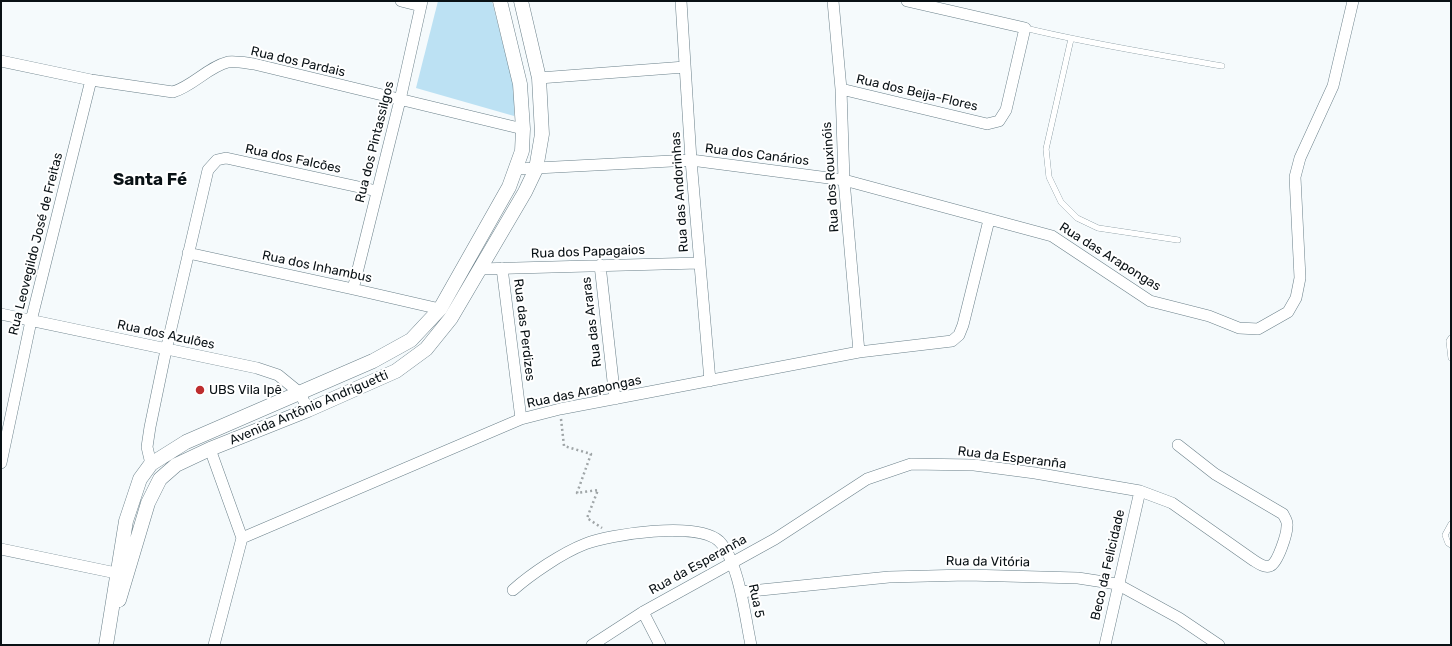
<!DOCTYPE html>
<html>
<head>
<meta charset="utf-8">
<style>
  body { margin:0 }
  #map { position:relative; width:1452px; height:646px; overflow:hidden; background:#f5fafc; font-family:Rubik,sans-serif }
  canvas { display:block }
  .frame { position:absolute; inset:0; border:2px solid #091115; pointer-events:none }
</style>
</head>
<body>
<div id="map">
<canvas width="1452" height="646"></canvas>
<div class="frame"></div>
</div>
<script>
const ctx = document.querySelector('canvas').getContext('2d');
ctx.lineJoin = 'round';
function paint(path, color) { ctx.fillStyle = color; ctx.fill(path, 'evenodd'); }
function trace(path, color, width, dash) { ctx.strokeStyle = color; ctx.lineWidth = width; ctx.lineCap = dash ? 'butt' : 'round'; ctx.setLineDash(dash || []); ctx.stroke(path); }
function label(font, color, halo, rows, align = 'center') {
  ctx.font = font + ' Rubik,sans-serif'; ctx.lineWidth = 4; ctx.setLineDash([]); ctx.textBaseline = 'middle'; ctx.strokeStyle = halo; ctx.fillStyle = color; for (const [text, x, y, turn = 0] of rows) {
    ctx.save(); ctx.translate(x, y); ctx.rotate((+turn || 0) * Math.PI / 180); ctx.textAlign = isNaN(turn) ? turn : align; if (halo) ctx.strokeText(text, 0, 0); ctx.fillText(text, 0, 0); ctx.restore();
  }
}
paint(new Path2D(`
  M438,1H492L516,95L514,116L416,88Z`), '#bce1f3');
const service = new Path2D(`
  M1025,28C1090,44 1156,54 1222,66
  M1071,39L1046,149L1049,177L1061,202L1077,218L1098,228L1178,240
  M1451,338L1449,341L1451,358
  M1451,524L1445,535L1448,543L1451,545`);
const minor = new Path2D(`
  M401,1L421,6
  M681,1L691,160L710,381
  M833,1L841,89L844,180L859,352
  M1,61L91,80L173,92C193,86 208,67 228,62C236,61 246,63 254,64L523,129
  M539,78L685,67
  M841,89L987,124L999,121L1006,110L1025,28L907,1
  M517,169L691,160L844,180L1052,236L1150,301L1209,316L1239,328L1258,329L1288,312L1296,298L1300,278L1295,177L1300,158L1333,86L1353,1
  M188,253L353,289L440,309
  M600,265L615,399
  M502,268L521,419
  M479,269L699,263
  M353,289L400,100L422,1
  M1,314L257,368L278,375L300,393L308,410
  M210,449L242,538L214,645
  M1,463L31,321L91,80
  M151,464L147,447L150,427L166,350L208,170L217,160L226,158L377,191
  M242,538L521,419L560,409L859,352L952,341L959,335L963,325L989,220
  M1,549L116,573
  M513,590C531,574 562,553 585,544C611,534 697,521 719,541C739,561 745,617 751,645
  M741,592L889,577L967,575L1078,578L1117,584L1179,618L1219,645
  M643,612L660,645
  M592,645L643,612L775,539L867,479L911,464L974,465L1035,473L1140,491L1172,503L1253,560C1258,563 1264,568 1270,566C1278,563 1287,534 1287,526C1288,522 1285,518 1283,514L1215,474L1178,445
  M1105,645L1140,491`);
const tertiary = new Path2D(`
  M119,600L148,503L160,479L176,465L210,449L308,410L396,371L426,349L451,318L525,192L536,169L542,134L539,78L521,1
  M106,645L126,521L140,479L151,464L186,442L373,361L411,340L440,309L509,187L522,151L523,129L520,84L500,1`);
trace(service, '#6b808a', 6);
trace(minor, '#6b808a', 12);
trace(tertiary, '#6b808a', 15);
trace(new Path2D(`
  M561,419L564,446L591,454L577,493L598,490L587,518L602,528`), '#9fa5a7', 2.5, [2, 3]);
trace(service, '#fff', 5.5);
trace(minor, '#fff', 11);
trace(tertiary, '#fff', 14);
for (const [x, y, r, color] of [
  [200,390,5,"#bd2d2e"]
]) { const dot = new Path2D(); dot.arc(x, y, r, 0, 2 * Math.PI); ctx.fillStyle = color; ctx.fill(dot); trace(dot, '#fff', 1.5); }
label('13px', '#091115', '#fff', [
  ["Rua dos Pardais",298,62,13],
  ["Rua dos Beija-Flores",917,93,13],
  ["Rua dos Pintassilgos",375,142,-76],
  ["Rua dos Canários",757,155,7],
  ["Rua dos Falcões",293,159,12],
  ["Rua dos Rouxinóis",831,177,-94],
  ["Rua das Andorinhas",680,192,-94],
  ["Rua Leovegildo José de Freitas",36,244,-76],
  ["Rua dos Papagaios",588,252,-2],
  ["Rua das Arapongas",1110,257,32],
  ["Rua dos Inhambus",317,267,12],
  ["Rua das Araras",592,322,-97],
  ["Rua das Perdizes",524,330,83],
  ["Rua dos Azulões",166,335,12],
  ["Rua das Arapongas",584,392,-12],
  ["Avenida Antônio Andriguetti",309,408,-23],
  ["Rua da Esperanña",1012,458,7],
  ["Rua da Vitória",988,562,1],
  ["Rua da Esperanña",698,565,-29],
  ["Beco da Felicidade",1108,565,-77],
  ["Rua 5",756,601,78]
]);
label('13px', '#091115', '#fff', [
  ["UBS Vila Ipê",209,390]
], 'left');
label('bold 17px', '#091115', '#fff', [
  ["Santa Fé",150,180]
]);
</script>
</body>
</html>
